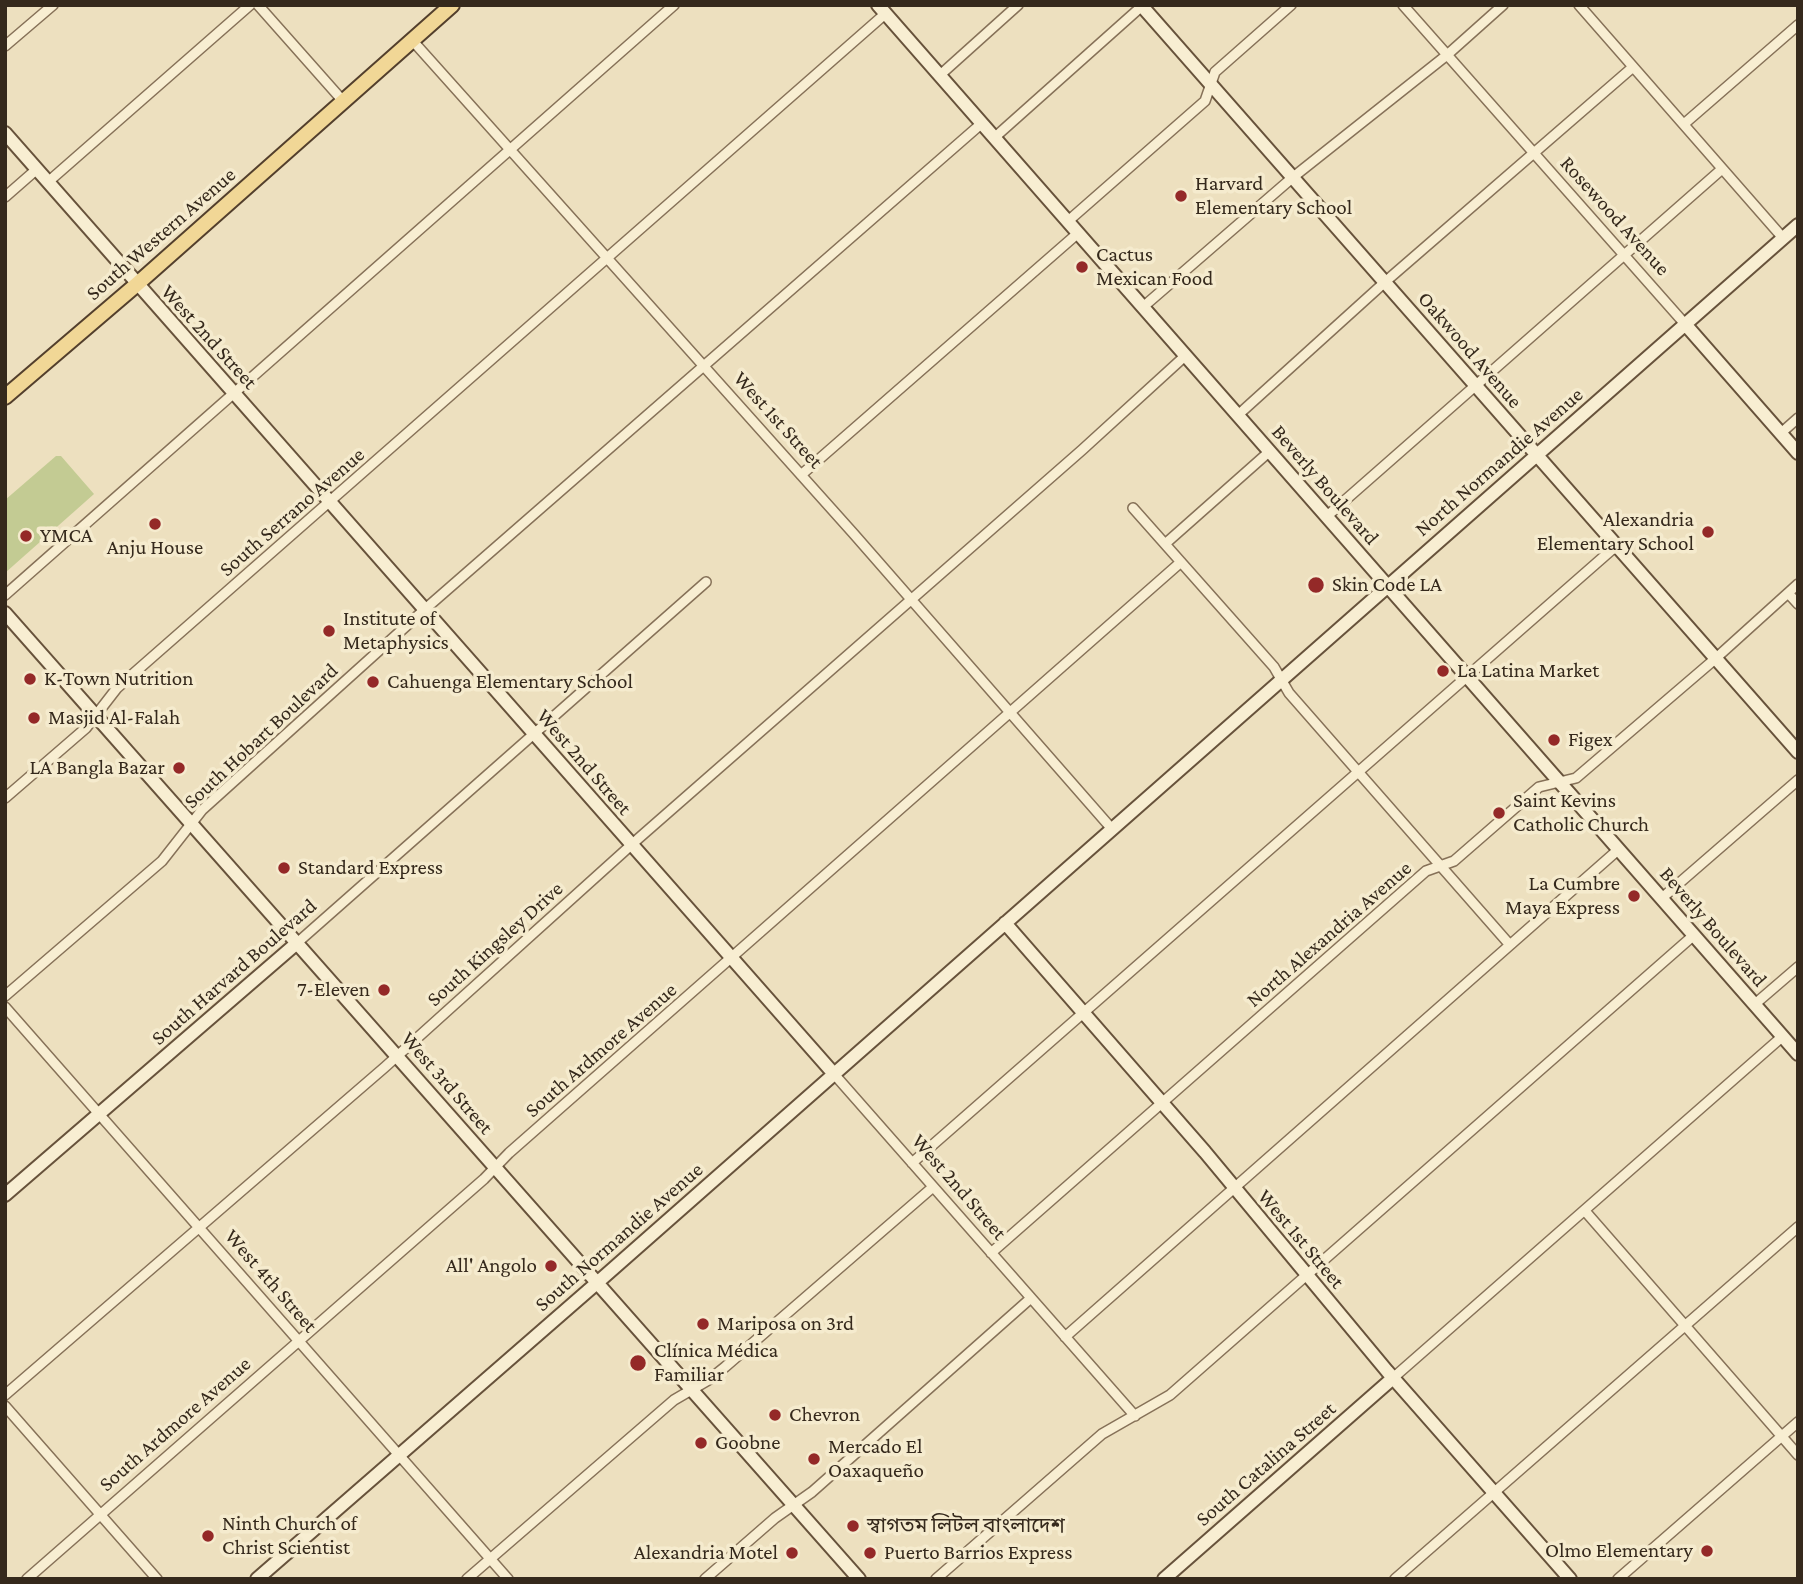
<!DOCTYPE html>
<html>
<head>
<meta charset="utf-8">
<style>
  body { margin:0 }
  #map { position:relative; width:1803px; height:1584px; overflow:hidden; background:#ede0bf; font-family:"Crimson Pro",serif }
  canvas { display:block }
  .frame { position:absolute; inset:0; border:7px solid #35291c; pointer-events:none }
</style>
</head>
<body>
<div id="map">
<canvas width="1803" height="1584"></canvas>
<div class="frame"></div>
</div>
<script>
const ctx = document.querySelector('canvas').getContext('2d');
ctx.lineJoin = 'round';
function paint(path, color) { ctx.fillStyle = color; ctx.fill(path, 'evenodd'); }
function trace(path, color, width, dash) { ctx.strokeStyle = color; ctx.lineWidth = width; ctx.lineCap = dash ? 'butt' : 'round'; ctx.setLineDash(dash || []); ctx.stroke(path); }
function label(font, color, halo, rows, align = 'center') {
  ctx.font = font + ' "Crimson Pro","Noto Sans Bengali",serif'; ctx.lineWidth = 7; ctx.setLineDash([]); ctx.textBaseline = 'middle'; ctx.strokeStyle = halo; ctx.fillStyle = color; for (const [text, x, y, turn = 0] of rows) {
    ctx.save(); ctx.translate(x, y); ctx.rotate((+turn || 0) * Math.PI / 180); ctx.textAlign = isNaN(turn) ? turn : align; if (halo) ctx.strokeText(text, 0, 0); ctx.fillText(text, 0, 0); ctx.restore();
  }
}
paint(new Path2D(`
  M56,456H61L94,494L5,573V500Z`), '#c3cb93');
const street = new Path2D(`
  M258,5L343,101
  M1403,5L1685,324
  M1579,5L1783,238
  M412,40L853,533L1112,829
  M5,46L53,5
  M939,76L1018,5
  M1684,124L1798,25
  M994,138L1142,6
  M48,182L250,5
  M5,197L37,169
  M1067,222L1205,101L1215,72L1291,5
  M1143,307L1292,178L1447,55L1503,5
  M1238,415L1385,282L1633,67
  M1781,433L1798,418
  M801,475L1077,234
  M1133,508L1274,667L1289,693L1510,945
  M1326,517L1722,169
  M1165,544L1270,451
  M1788,593L1798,604
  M5,595L674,5
  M5,798L86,728L117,688L885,14
  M1662,898L1798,780
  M297,943L706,582
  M5,996L162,861L202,810L424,610L981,124
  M1755,1004L1798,967
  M5,1007L508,1579
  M834,1074L1135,1416
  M912,1163L1616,546
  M1585,1211L1798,1455
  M991,1253L1426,871L1454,861L1539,787L1576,778L1715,659L1798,584
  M1065,1337L1619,849
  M1393,1378L1783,1036
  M5,1395L385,1067L639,838L1082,450L1185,356
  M5,1406L157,1579
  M27,1579L484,1179L509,1153L1181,562
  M467,1579L674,1400L710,1379L725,1367L933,1187
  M705,1579L775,1518L812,1492L1031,1298
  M936,1579L1102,1434L1170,1395L1694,935
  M1395,1579L1798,1227
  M1618,1579L1798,1422`);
const secondary = new Path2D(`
  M878,5L1798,1054
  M1141,5L1798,752
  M5,133L834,1074
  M1685,324L1798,453
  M5,613L859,1579
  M1005,923L1205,1152L1387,1371L1570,1579
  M5,1195L297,943
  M257,1579L598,1282L1798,225
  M1164,1579L1393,1378`);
const primary = new Path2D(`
  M5,397L136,285L452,5`);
trace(street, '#867158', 12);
trace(secondary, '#67523b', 16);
trace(primary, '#533f2c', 18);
trace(street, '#f8eed2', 9);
trace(secondary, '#f8eed2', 12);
trace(primary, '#f1d796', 14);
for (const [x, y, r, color] of [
  [1181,196,7,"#942928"],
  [1082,267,7,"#942928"],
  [155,524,7,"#942928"],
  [1708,532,7,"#942928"],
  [26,536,7,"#942928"],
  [1316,585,9,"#942928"],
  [329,631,7,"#942928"],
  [1443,671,7,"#942928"],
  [30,679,7,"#942928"],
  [373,682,7,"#942928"],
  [34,718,7,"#942928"],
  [1554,740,7,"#942928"],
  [179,768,7,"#942928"],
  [1499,813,7,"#942928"],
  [284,868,7,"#942928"],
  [1634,896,7,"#942928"],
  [384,990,7,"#942928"],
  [551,1266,7,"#942928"],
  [703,1324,7,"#942928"],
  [638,1363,9,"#942928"],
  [775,1415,7,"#942928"],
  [701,1443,7,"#942928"],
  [814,1459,7,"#942928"],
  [853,1526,7,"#942928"],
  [208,1536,7,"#942928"],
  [1707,1551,7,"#942928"],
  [792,1553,7,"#942928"],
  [870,1553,7,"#942928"]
]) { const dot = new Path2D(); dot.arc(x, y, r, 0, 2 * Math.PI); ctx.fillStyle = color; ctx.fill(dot); trace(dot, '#f5ebce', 2.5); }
label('21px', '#35291c', '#f5ebce', [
  ["Harvard",1195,184],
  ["Elementary School",1195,208],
  ["Cactus",1096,255],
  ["Mexican Food",1096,279],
  ["Alexandria",1694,520,"right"],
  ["Elementary School",1694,544,"right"],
  ["YMCA",40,536],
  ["Anju House",155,548,"center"],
  ["Skin Code LA",1332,585],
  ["Institute of",343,619],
  ["Metaphysics",343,643],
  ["La Latina Market",1457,671],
  ["K-Town Nutrition",44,679],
  ["Cahuenga Elementary School",387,682],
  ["Masjid Al-Falah",48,718],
  ["Figex",1568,740],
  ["LA Bangla Bazar",165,768,"right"],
  ["Saint Kevins",1513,801],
  ["Catholic Church",1513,825],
  ["Standard Express",298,868],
  ["La Cumbre",1620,884,"right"],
  ["Maya Express",1620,908,"right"],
  ["7-Eleven",370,990,"right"],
  ["All' Angolo",537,1266,"right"],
  ["Mariposa on 3rd",717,1324],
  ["Clínica Médica",654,1351],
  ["Familiar",654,1375],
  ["Chevron",789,1415],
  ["Goobne",715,1443],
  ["Mercado El",828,1447],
  ["Oaxaqueño",828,1471],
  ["Ninth Church of",222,1524],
  ["Christ Scientist",222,1548],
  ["স্বাগতম লিটল বাংলাদেশ",867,1526],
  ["Olmo Elementary",1693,1551,"right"],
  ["Alexandria Motel",778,1553,"right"],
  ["Puerto Barrios Express",884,1553]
], 'left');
label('21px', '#35291c', '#f5ebce', [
  ["Rosewood Avenue",1615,216,48],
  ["South Western Avenue",161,234,-41],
  ["West 2nd Street",209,337,48],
  ["Oakwood Avenue",1470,350,49],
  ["West 1st Street",778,420,48],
  ["North Normandie Avenue",1499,462,-41],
  ["Beverly Boulevard",1325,485,49],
  ["South Serrano Avenue",292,512,-41],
  ["South Hobart Boulevard",261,736,-43],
  ["West 2nd Street",584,762,49],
  ["Beverly Boulevard",1713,927,49],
  ["North Alexandria Avenue",1329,934,-41],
  ["South Kingsley Drive",495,944,-42],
  ["South Harvard Boulevard",234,972,-41],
  ["South Ardmore Avenue",601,1050,-41],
  ["West 3rd Street",447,1083,49],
  ["West 2nd Street",959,1187,49],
  ["South Normandie Avenue",619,1237,-41],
  ["West 1st Street",1301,1239,50],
  ["West 4th Street",271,1281,49],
  ["South Ardmore Avenue",175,1424,-41],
  ["South Catalina Street",1266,1464,-41]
]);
</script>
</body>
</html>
